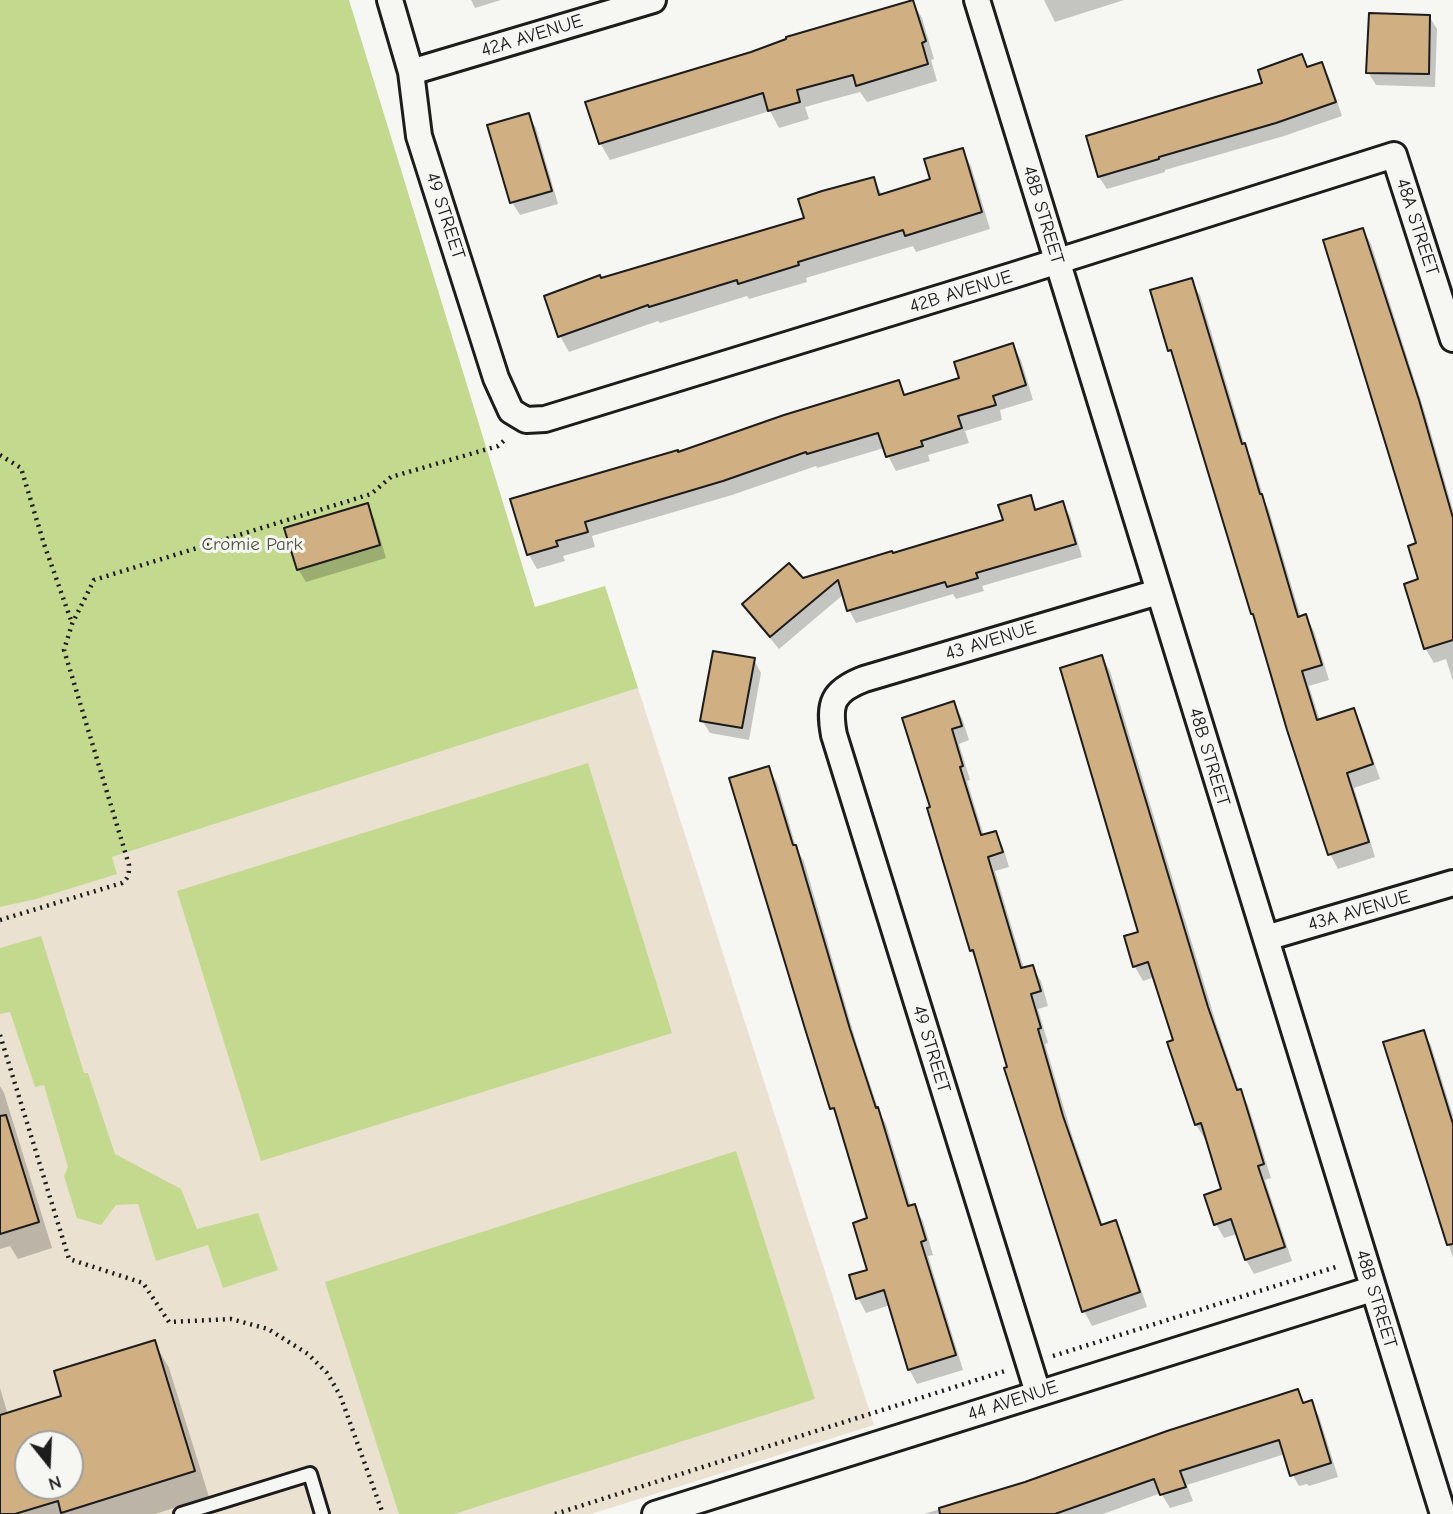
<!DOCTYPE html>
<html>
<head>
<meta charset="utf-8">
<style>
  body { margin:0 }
  #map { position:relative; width:1453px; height:1514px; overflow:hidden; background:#f6f6f2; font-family:"Comic Neue",sans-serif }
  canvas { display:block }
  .north { position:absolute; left:14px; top:1430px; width:70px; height:70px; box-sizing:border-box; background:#f6f6f2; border:2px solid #9f9f9c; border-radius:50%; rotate:162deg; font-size:19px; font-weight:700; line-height:28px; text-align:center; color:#1c1c1c }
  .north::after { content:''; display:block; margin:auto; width:24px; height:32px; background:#1c1c1c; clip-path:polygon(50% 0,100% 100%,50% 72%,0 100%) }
</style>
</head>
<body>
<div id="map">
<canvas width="1453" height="1514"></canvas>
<div class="north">N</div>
</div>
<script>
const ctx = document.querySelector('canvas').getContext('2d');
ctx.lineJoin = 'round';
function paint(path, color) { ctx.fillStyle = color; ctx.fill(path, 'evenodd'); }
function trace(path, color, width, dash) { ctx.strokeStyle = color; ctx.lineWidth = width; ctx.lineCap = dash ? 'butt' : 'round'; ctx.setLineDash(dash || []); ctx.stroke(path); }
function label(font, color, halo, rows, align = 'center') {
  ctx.font = font + ' "Comic Neue",sans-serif'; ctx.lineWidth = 6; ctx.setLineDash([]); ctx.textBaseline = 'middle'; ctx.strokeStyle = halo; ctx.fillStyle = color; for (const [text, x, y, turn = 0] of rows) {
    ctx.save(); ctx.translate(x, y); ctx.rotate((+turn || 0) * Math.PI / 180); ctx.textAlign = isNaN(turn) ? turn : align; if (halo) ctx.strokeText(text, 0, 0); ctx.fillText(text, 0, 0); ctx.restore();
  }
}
paint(new Path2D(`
  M638,688L874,1425L591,1514H0V893ZM28,1444H70V1486H28Z`), '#ebe1d1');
paint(new Path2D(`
  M0,0H349L535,607L605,586L638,688L112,857L117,874L36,899L0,907Z
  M588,763L672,1033L261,1161L177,891Z
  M41,936L84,1073H88L115,1154L181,1189L197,1229L258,1213L278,1270L223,1288L208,1245L156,1261L138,1204L116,1205L101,1225L77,1218L64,1176L68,1167L44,1085L35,1087L10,1012L0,1014V948Z
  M736,1151L815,1399L454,1514H399L325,1282Z`), '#c3d98e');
paint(new Path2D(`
  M471,0H501L475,8Z
  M1044,0H1124L1055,22Z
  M912,1L922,18L934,59L931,60L937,81L867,102L860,92L805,107L809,119L779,128L770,111L610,160L600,143L751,53Z
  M1429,16L1437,29L1435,87L1376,85L1368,72Z
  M1302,56L1309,69L1322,64L1329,77L1342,116L1284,136L1165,170V172L1107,189L1099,177L1264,84Z
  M528,115L536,128L558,204L520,215L512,202L490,126Z
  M962,150L971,166L990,229L916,252L913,246L806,278L807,282L749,299L747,296L660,323L658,321L569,352L560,336L601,279L806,219L873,179L883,196L933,180Z
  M1363,230L1371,244L1426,416L1453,510V681L1446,659L1434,663L1425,648L1418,544Z
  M1191,281L1200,295L1246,449L1252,459L1265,502L1269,510L1301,618L1306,616L1314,631L1329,680L1309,686L1320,721L1353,710L1361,724L1380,779L1354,788L1375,857L1338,869L1330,854L1177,362L1170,350Z
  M1013,345L1021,360L1033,400L1000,410L1002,420L965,431L969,443L928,455L930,461L896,471L884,448L817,468L816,466L732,495L592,536L595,547L563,556L565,561L537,569L529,555L513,501L678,453L898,383L906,396L961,379Z
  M1030,497L1038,511L1062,503L1070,516L1082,557L982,586L984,591L956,599L953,594L856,623L849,610L844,594L779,649L752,617L744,604L802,580L1005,521Z
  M367,505L374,518L386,558L306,582L298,569Z
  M1102,657L1110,671L1216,1023L1239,1091L1248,1105L1271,1178L1265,1180L1292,1261L1254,1274L1246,1260L1237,1234L1224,1238L1216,1224L1224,1190L1208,1138L1205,1139L1196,1125L1169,1043L1175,1041L1155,977L1143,981L1135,967L1126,937L1140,933Z
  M754,660L761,673L749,740L710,733L702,720Z
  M953,703L962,718L969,740L959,744L970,780L967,781L984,836L995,833L1003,847L1009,867L995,871L1024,969L1032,967L1041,981L1048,1006L1038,1009L1048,1043L1045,1044L1071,1132L1103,1226L1115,1222L1123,1236L1147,1307L1092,1326L1084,1311L1060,1241L978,962L971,950L933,808Z
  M768,768L777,783L797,850L804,861L857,1045L879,1111L886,1124L911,1207L914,1206L923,1221L933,1255L928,1256L963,1370L917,1384L909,1369L890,1305L866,1313L858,1298L869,1271V1220L840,1122L832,1108Z
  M1423,1032L1431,1045L1453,1116V1258L1386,1044Z
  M0,1086L4,1093L52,1248L18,1259L10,1246L0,1249Z
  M154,1342L169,1368L209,1497L155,1514H0V1388L8,1415L64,1398ZM28,1444H70V1486H28Z
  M1297,1391L1305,1404L1311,1402L1319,1416L1338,1477L1309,1486L1307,1484L1299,1486L1291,1472L1285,1454L1187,1485L1193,1501L1170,1508L1161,1493L1103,1514H924L1025,1483Z`), '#0003');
const building = new Path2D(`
  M913,0L926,41L922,43L928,64L856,86L853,75L797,90L800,102L768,111L763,93L599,144L585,102L751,52L786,39V37Z
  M1369,13L1430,15L1429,74L1366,73Z
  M1302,54L1307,67L1322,62L1336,102L1276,123L1159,157V159L1098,177L1086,136L1262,83L1258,70Z
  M529,113L552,191L510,203L487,125Z
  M963,148L982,212L905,236L903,230L798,262L799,265L738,284L737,280L649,307L648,305L558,337L544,296L600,275L601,278L804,218L798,199L822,191L874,177L879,195L930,179L924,159Z
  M1363,228L1419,400L1453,518V640L1424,649L1404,584L1418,579L1408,546L1416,543L1323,240Z
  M1192,278L1242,444L1245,443L1260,494H1262L1298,617L1306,614L1322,665L1302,671L1317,720L1354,708L1373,764L1347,773L1369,842L1328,855L1287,730L1253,614H1251L1171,350L1168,351L1150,290Z
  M1013,343L1026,385L993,396L996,405L958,416L962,428L921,441L923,446L886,457L878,433L807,454L806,452L723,481L585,522L588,532L556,541L558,546L527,555L510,499L678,450V452L784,415L899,380L904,395L959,378L954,362Z
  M1031,495L1035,510L1063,501L1076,544L976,573L978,578L947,587L945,582L847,611L838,580L770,637L742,604L789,563L803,578L892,551L893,553L1003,520L998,505Z
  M368,503L380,545L297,570L284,528Z
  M713,651L755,658L742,728L700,721Z
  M1102,655L1208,1007L1237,1090L1241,1089L1264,1164L1258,1166L1285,1247L1245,1260L1231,1219L1214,1225L1204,1195L1221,1189L1201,1123L1195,1125L1167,1042L1173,1040L1148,962L1133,967L1124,936L1138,932L1060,668Z
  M954,701L962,726L952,729L963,766L960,767L981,835L996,831L1003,852L988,857L1021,968L1033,965L1041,991L1031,994L1041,1028L1038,1029L1063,1116L1101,1225L1116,1220L1140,1292L1082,1312L1004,1068L1007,1067L973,950L970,951L927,808L930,807L902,718Z
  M769,766L793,845H796L850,1029L876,1108L878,1107L908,1206L915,1204L926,1240L921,1242L956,1355L908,1370L884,1290L856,1299L849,1275L867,1270L853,1223L867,1218L834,1108L830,1109L806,1032L729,778Z
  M1424,1030L1453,1124V1244L1447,1245L1383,1042Z
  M6,1115L39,1222L0,1234V1116Z
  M155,1340L195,1471L61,1513L58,1501L15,1514H0V1415L61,1396L54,1371ZM28,1444H70V1486H28Z
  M1298,1389L1303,1403L1312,1400L1331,1463L1290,1476L1279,1440L1180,1471L1186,1487L1160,1495L1154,1479L1055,1514H940L939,1508L1025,1482L1167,1431Z`);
paint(building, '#d0af83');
trace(building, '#1c1c1c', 2);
const lane = new Path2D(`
  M181,1514L310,1474L322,1514`);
const street = new Path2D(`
  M390,0L411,72L419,136L496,378L511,411L526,420L545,419L1014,275L1394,155L1453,339
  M977,0L1443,1514
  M411,72L653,0
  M1266,938L1453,883
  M1038,1393L834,735C828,703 833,691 864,679L1158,592
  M655,1514L1372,1289`);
trace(lane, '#1c1c1c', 18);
trace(street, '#1c1c1c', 30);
trace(new Path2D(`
  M0,455L21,468L44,544L72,623
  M0,920L122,883C129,878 129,873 129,865L64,650L72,624L94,580L371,494L391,477L498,446L506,439
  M0,1035L69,1259L143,1283L169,1322L231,1319L268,1329L308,1354L327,1373L340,1395L383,1514
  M1053,1356L1339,1266
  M555,1514L1005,1371`), '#1c1c1c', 4.5, [2, 5]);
trace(lane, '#f6f6f2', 12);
trace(street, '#f6f6f2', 24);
label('19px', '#1c1c1c', '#f6f6f2', [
  ["42A AVENUE",532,36,-17],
  ["48B STREET",1043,215,73],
  ["49 STREET",445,216,72],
  ["48A STREET",1417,227,72],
  ["42B AVENUE",961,292,-17],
  ["43 AVENUE",991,641,-17],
  ["48B STREET",1209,757,73],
  ["43A AVENUE",1359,911,-16],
  ["49 STREET",931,1049,73],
  ["48B STREET",1376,1299,73],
  ["44 AVENUE",1013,1401,-18]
]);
label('19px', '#4e553e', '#f6f6f2', [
  ["Cromie Park",252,545]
]);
</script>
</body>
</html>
